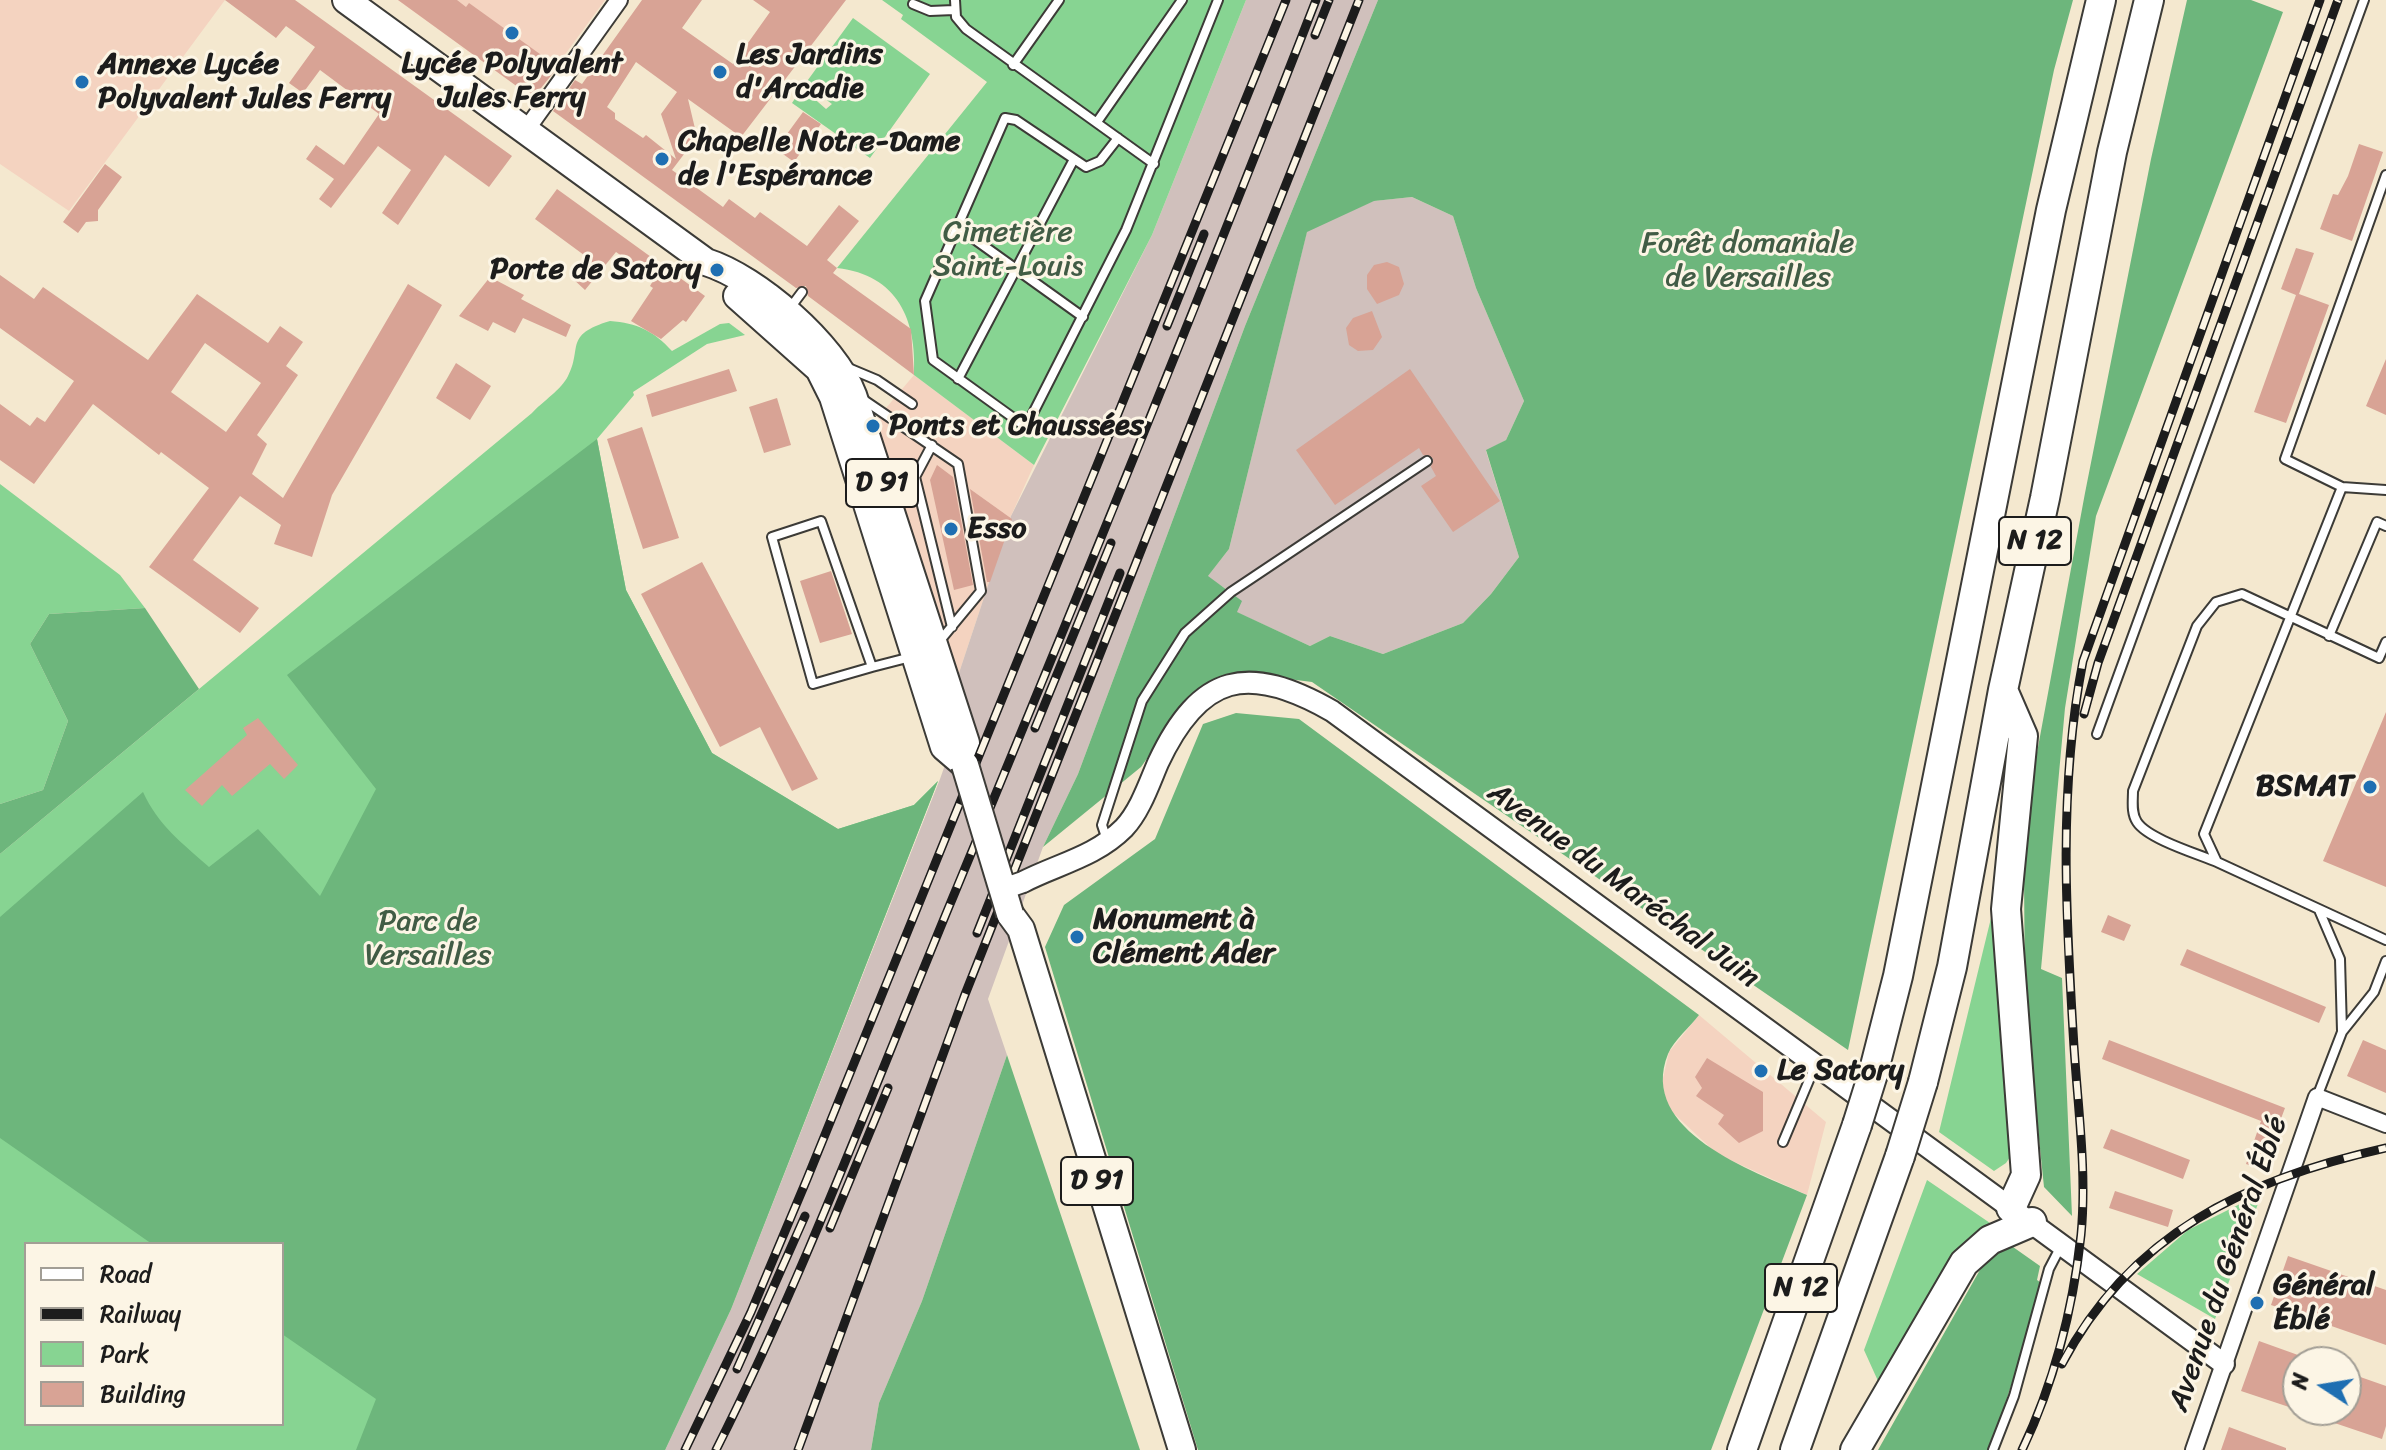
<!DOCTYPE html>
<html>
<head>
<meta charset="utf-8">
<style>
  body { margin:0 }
  #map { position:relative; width:2386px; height:1450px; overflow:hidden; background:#f4e8cf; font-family:Sriracha,sans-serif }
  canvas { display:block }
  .legend { position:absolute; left:24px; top:1242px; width:260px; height:184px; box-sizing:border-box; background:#fcf5e5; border:2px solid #a29e95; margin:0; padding:10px 14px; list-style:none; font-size:24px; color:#1c1c1c }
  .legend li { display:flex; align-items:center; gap:16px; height:40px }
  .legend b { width:40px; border:2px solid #a29e95 }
  .north { position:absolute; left:2282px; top:1346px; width:80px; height:80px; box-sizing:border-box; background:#fcf5e5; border:2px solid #a29e95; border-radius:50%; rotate:282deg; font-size:22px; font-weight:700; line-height:32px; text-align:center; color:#1c1c1c }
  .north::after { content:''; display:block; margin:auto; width:28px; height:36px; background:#1f6fb2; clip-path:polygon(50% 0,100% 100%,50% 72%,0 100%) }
</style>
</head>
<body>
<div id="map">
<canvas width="2386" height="1450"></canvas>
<ul class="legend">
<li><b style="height:10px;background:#fff"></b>Road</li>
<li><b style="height:10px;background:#1c1c1c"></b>Railway</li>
<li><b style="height:22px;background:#87d492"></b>Park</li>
<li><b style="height:22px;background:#d8a395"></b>Building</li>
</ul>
<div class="north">N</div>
</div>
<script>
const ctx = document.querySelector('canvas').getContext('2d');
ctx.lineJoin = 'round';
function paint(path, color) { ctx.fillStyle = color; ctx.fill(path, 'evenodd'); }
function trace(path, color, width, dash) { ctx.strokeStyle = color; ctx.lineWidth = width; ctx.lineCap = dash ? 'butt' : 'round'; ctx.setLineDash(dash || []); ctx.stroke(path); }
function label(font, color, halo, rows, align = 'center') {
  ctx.font = font + ' Sriracha,sans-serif'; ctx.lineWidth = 6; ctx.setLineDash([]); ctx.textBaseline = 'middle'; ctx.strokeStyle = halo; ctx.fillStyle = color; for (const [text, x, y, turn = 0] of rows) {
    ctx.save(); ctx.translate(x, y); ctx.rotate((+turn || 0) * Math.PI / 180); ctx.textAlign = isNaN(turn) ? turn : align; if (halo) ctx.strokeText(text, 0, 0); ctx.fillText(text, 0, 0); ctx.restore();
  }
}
paint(new Path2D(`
  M0,0H225L69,211L0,164Z
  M398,0H605L533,98Z
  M914,375L1034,465L1011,516L958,676L875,421Z
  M1699,1015L1826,1122L1807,1195L1717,1154L1668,1108L1661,1087L1669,1052Z`), '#f4d3c0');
paint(new Path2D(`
  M1246,0H1378L1245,326L1078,774L1043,847L988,999L1007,1055L922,1301L879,1403L871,1450H665L731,1309L940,779L966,706L958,676L1011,516L1152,235Z
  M1412,197L1453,216L1476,288L1524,401L1506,440L1486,451L1519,557L1491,594L1463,623L1383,654L1330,636L1310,646L1236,612L1231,592L1207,577L1229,549L1307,231L1373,201Z`), '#d0c0bc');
paint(new Path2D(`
  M882,0H1246L1152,235L1034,465L914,375C917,320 898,275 837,268L987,82L901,19L903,15Z
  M853,18L930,74L870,158L792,103L802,88L826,109L832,104L805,84Z
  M610,321C637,323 654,331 672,351L720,324L729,323L745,335L707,344L633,392L634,395L597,439L626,590L712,753L838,829L914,805L938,781L731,1309L665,1450H0V854L532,413C542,402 562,389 568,376C583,348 563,335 610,321ZM26,1244H282V1424H26Z
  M0,484L120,575L145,608L49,614L30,644L68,721L43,790L0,804Z
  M1991,918L1999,920V1028L2016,1148L2006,1163L1994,1171L1939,1132Z
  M1927,1180L1990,1223L1973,1235L1878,1381L1864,1350Z
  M2262,1193L2215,1319L2137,1274L2188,1230Z`), '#87d492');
paint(new Path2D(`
  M1378,0H2073L2054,70L1848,1050L1312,682L1249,674L1195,691L1141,767L1043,847L1078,774L1245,326ZM1412,197L1453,216L1476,288L1524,401L1506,440L1486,450L1519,557L1491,594L1463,623L1383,654L1330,636L1310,646L1237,612L1242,601L1208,576L1229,549L1307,232L1374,201Z
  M2187,0H2251L2283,12L2096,516L2065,708L2041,969L2062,978L2072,1216L2044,1187L2025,1004L2024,874L2036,758L2085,493L2151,159Z
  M597,439L626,590L712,753L838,829L914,805L938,781L731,1309L665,1450H356L376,1399L282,1334V1244H152L0,1138V917L143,792C158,825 182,843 209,867L258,829L320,896L376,789L287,675Z
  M145,608L199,689L0,854V804L43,790L68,721L30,644L49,614Z
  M1236,713L1299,719L1699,1015C1690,1027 1674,1040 1668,1054C1637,1131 1753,1171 1807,1195L1711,1450H1198L1045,947L1064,905L1155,839L1203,724Z
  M1007,1055L1140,1450H871L879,1403L922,1301Z
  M2013,1247L2040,1266L2037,1280L2044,1285L1990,1450H1878L1985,1261L1997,1251Z`), '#6db67c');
paint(new Path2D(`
  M225,0H295L512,156L489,187L445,155L398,225L382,213L411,170L378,146L331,208L319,199L334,179L306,159L316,145L344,165L379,114L320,70L303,93L289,83L315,47L286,26L276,38Z
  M398,0H457L466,7L469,3L558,67L533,98Z
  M642,0H702L682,28L733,64L770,12L753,0H846L741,137L688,99L697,137L672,170L723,207L729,199L755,218L760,212L807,246L839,205L859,221L827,260L837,268L833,273L911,329L914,375L808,296L806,286L796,288L553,111L575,80L582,84ZM636,62L677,92L661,114L676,159L646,135L643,138L615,119V113L607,107Z
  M803,112L821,124L794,162L776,149Z
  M2359,144L2383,152L2352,241L2320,229L2333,194L2338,195L2348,176Z
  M105,164L122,177L98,210V221L86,222L78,233L63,222Z
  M557,189L705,296L686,322L683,320L661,339L631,321L653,288L650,286L654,279L616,252L585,290L572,278L588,258L535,219Z
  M2296,248L2314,253L2299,294L2329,305L2286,423L2254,412L2296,295L2281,289Z
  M1387,262L1399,267L1404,284L1399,295L1377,304L1367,289V275L1374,265Z
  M0,275L34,299L43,287L148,360L197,294L268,343L280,326L303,342L286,366L298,375L257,435L267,444L252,474L283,498L408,284L442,305L332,495L312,557L274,544L281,525L240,496L193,560L259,608L240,633L149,567L209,488L161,452L159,455L93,404L34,484L0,460V404L30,426L37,417L45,422L74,381L0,328ZM205,343L261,383L226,432L171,392Z
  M490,277L524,295L521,299L571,325L566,337L523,318L515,333L493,322L488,331L459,316Z
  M1372,311L1382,337L1373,350L1358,351L1349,345L1346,328L1353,318Z
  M2386,359V415L2366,406Z
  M456,363L491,386L470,420L436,398Z
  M729,369L737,391L652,417L646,395Z
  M1410,369L1500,501L1453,532L1421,486L1436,476L1431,467L1433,458L1423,455L1419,448L1335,505L1296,450Z
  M777,398L791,445L764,453L749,407Z
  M642,427L679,538L643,549L607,439Z
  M937,465L953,477L973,585L954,590L930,480Z
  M970,489L1012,519L990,582H987Z
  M702,562L818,779L792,791L760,727L720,747L641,594Z
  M831,571L852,634L820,643L800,581Z
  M2386,712V887L2323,861Z
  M258,718L298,765L284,779L270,764L232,796L222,785L202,806L185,790L247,735L243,728Z
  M2108,915L2131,925L2124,941L2101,932Z
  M2187,949L2326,1007L2319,1023L2180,965Z
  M2109,1040L2285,1108L2262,1169L2246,1164L2261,1121L2102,1059Z
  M2363,1040L2386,1050V1093L2347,1076Z
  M1707,1058L1763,1092V1131L1739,1143L1718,1124L1724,1115L1696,1096L1702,1088L1695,1077Z
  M2111,1129L2190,1160L2183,1179L2103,1148Z
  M2115,1191L2173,1210L2168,1227L2109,1208Z
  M2288,1256L2386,1290V1345L2271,1305Z
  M2259,1341L2298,1355V1410L2241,1391Z
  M2346,1372L2386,1386V1426L2382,1439L2305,1413L2346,1410Z
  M2229,1427L2286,1448V1450H2221Z`), '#d8a395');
const service = new Path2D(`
  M955,0L956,17L966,29L1154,164
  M913,4L930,11L954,10
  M1013,65L1059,0
  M1097,122L1182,0
  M1118,138L1100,161L1086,167L1016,120L1005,118L925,301L933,360L1026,427L1126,230L1218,0
  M2386,175L2285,459L2342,487L2386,490
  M956,226L1083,317
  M790,308L802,292
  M846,367L877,380L912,404
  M958,379L1073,161
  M861,398L958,464L981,591L938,643
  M932,445L915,477L952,627
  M2342,487L2204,834L2217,862L2386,940
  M2329,636L2377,522L2386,526
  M872,667L813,684L772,537L821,521L872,667L911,657
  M2097,734L2364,0
  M1107,840L1102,825L1142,701L1185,633L1231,592L1427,461
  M2217,862C2198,854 2148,839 2137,822C2131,813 2133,801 2133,791L2197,626L2216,602L2242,594L2379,658L2386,642
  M2319,910L2340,959L2342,1031
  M2317,1097L2342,1032L2374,992L2386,961
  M1783,1142L1815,1066
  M1993,1450L2014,1396L2049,1269L2061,1246`);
const minor = new Path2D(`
  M526,130L619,0
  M2194,1450L2317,1097L2386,1124`);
const tertiary = new Path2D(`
  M1023,882C1058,864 1095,857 1124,828C1140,811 1149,784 1158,763C1200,673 1248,663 1332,711L2224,1364`);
const primary = new Path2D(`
  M346,0L706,262C757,278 834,345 853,395L966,743L965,765
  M737,296L819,369L833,397L944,747L965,765
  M1010,914L1021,929L1182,1450`);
const trunk = new Path2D(`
  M2003,690L2023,736L2006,909L2026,1175L2011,1208
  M1873,1074L1898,976L2051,210L2101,0
  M1923,1082L1952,967L2003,690L2045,498L2112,152L2149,0
  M1742,1450L1857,1125
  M1795,1450L1900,1156
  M1855,1450L1964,1263L1990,1240L2032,1222`);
trace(service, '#3c3b37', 12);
trace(minor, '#3c3b37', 20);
trace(tertiary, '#3c3b37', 24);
trace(primary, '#3c3b37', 30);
trace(trunk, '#3c3b37', 32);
trace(service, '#fff', 8);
trace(minor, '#fff', 16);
trace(tertiary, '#fff', 20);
trace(primary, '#fff', 26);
trace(trunk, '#fff', 28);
const rail = new Path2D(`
  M1315,35L1329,0
  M1167,326L1204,234
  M2084,714L2098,663L2338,0
  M1035,728L1111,543
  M977,933L1120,573
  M830,1228L888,1088
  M2062,1364C2131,1233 2247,1179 2386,1148
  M737,1369L805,1216
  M685,1450L751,1312L807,1179L1286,0
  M716,1450C808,1267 879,1074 958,885C1080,591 1201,296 1316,0
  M798,1450L964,997L1359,0
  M2022,1450C2054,1383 2073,1308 2081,1235C2087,1173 2078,1109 2074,1047C2066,919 2058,789 2083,661L2320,0`);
trace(rail, '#1c1c1c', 9);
trace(rail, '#fcf5e5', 6, [18]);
const tertiaryBridge = new Path2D(`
  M1003,889L1023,882`);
const primaryBridge = new Path2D(`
  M965,765L1010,914`);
const trunkBridge = new Path2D(`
  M1857,1125L1873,1074
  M1900,1156L1923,1082`);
trace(tertiaryBridge, '#3c3b37', 24, []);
trace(primaryBridge, '#3c3b37', 30, []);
trace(trunkBridge, '#3c3b37', 32, []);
trace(tertiaryBridge, '#fff', 20);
trace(primaryBridge, '#fff', 26);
trace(trunkBridge, '#fff', 28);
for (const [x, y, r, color] of [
  [512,33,8,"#1f6fb2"],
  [720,72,8,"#1f6fb2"],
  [82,82,8,"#1f6fb2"],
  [662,159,8,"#1f6fb2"],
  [717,270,8,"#1f6fb2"],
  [873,426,8,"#1f6fb2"],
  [951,529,8,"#1f6fb2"],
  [2370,787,8,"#1f6fb2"],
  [1077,937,8,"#1f6fb2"],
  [1761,1071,8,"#1f6fb2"],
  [2257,1303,8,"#1f6fb2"]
]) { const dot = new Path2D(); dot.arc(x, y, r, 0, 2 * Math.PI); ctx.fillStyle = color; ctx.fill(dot); trace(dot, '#fcf5e5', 3); }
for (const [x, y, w] of [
  [882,483,72],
  [2035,541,72],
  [1097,1181,72],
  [1801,1288,72]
]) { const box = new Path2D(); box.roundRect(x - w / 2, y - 24, w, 48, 6); ctx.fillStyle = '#fcf5e5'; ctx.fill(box); trace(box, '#1c1c1c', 2); }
label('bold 28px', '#1c1c1c', null, [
  ["D 91",882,483],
  ["N 12",2035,541],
  ["D 91",1097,1181],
  ["N 12",1801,1288]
]);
label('bold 30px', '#1c1c1c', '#fcf5e5', [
  ["Les Jardins",736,55],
  ["d'Arcadie",736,89],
  ["Lycée Polyvalent",512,64,"center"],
  ["Jules Ferry",512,98,"center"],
  ["Annexe Lycée",98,65],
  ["Polyvalent Jules Ferry",98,99],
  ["Chapelle Notre-Dame",678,142],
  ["de l'Espérance",678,176],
  ["Porte de Satory",701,270,"right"],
  ["Ponts et Chaussées",889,426],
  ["Esso",967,529],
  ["BSMAT",2354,787,"right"],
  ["Monument à",1093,920],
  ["Clément Ader",1093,954],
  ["Le Satory",1777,1071],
  ["Général",2273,1286],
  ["Éblé",2273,1320]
], 'left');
label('30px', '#415c45', '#fcf5e5', [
  ["Cimetière",1008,233],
  ["Saint-Louis",1008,267],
  ["Forêt domaniale",1748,244],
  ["de Versailles",1748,278],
  ["Parc de",428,922],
  ["Versailles",428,956]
]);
label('30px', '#1c1c1c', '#fcf5e5', [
  ["Avenue du Maréchal Juin",1623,886,36],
  ["Avenue du Général Éblé",2229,1264,-71]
]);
</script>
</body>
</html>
